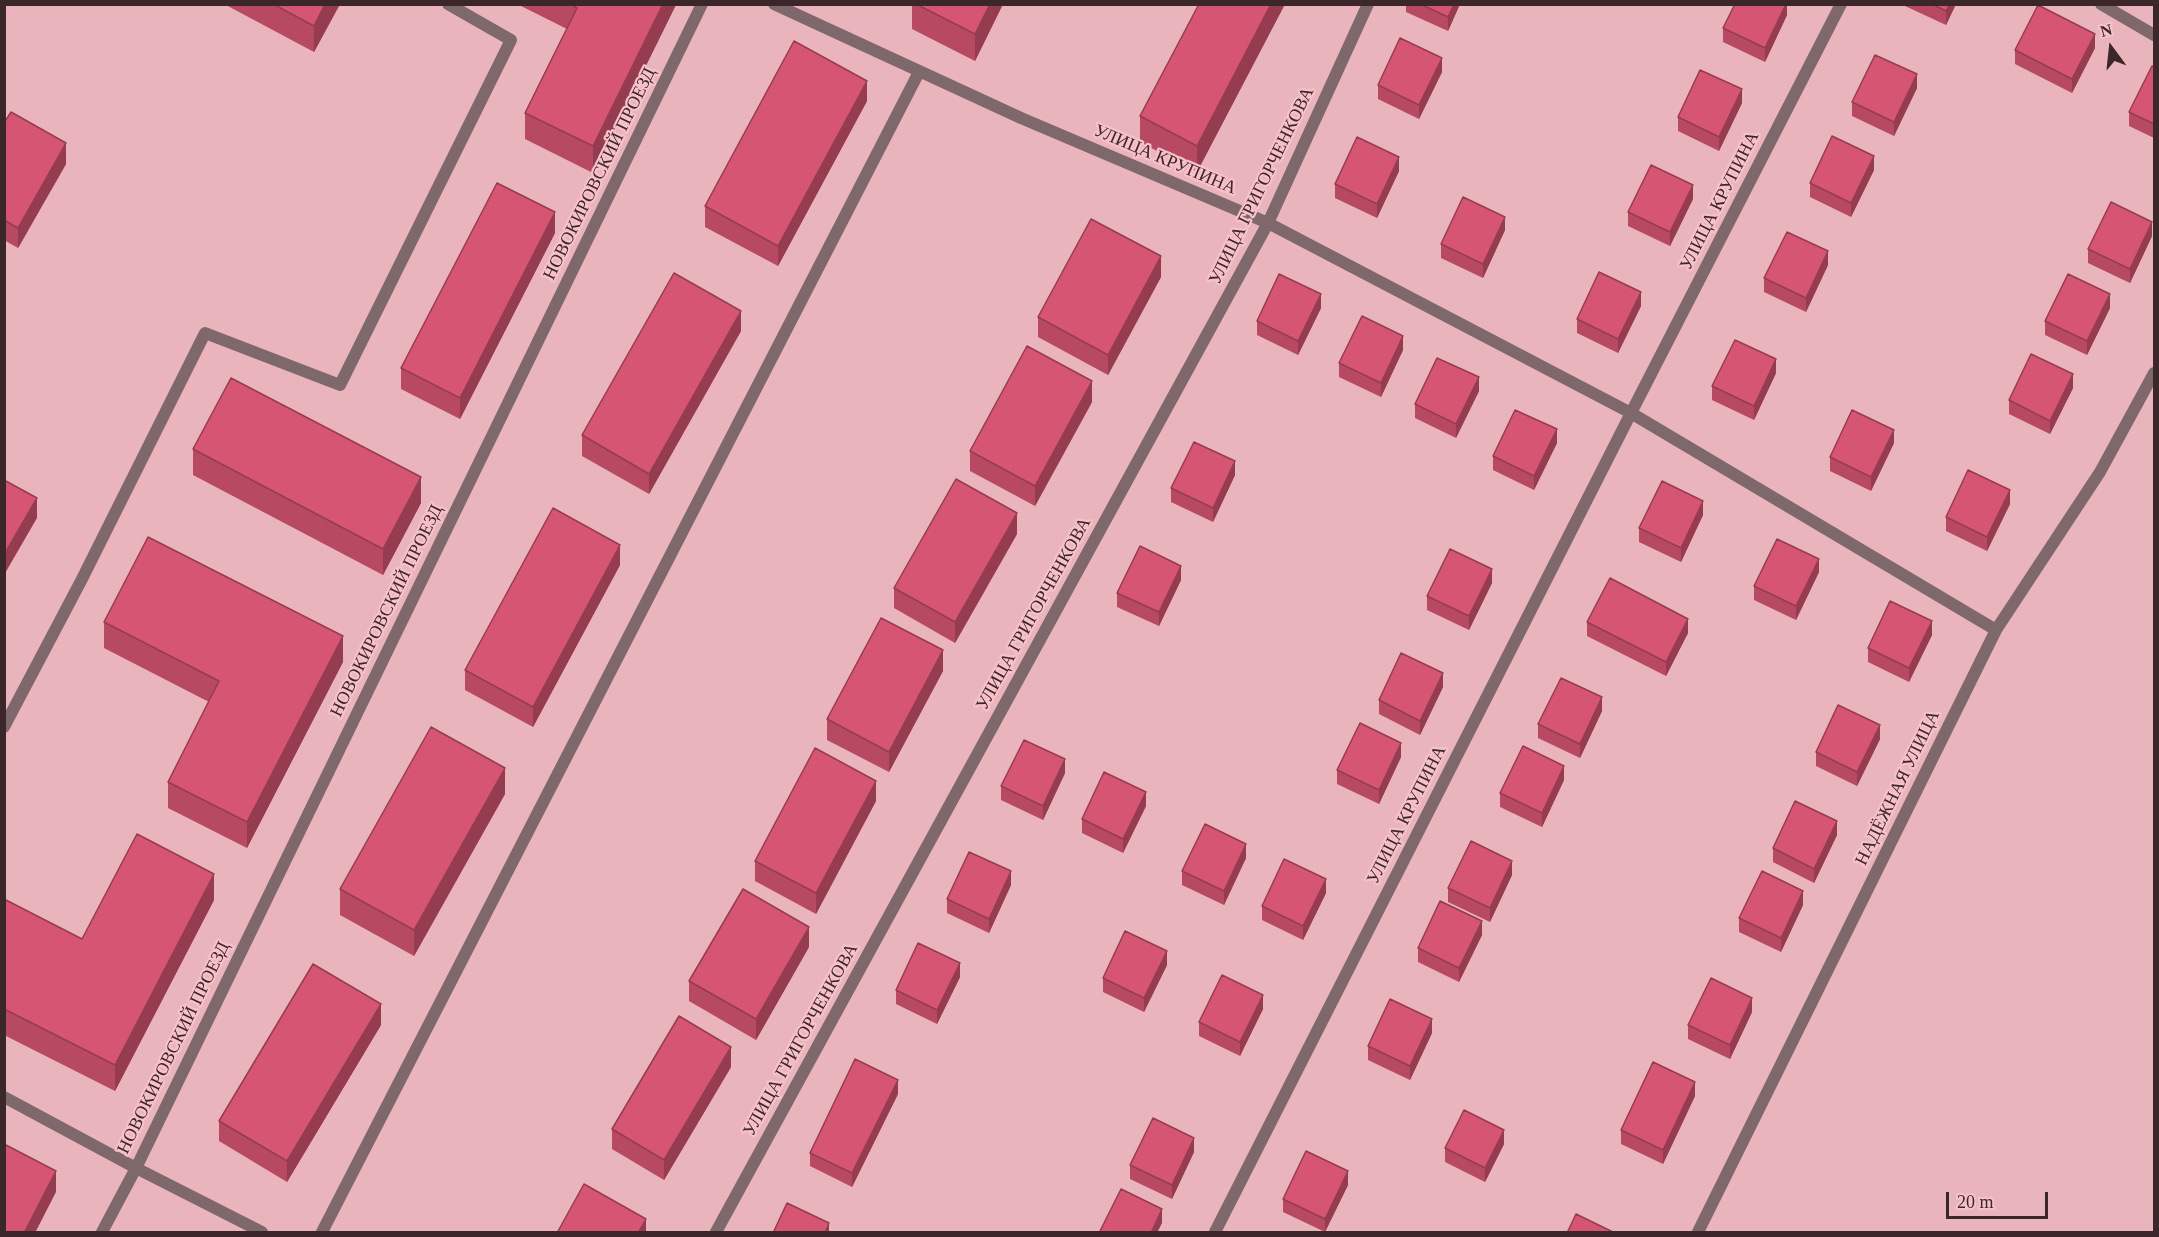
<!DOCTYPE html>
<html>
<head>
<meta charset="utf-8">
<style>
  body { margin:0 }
  #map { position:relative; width:2159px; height:1237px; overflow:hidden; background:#eab4bc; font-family:"Times New Roman",serif }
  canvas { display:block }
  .frame { position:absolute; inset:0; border:6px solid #3b262a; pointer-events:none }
  .north { position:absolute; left:2081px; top:18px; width:60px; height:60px; -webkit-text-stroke:4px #f8c1c9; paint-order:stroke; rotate:345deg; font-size:16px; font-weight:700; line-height:24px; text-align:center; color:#3b262a }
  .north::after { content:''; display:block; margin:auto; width:21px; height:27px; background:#3b262a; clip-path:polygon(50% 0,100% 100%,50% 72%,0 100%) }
  .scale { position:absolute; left:1946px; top:1192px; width:102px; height:27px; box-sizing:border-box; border:3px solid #3b262a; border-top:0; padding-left:8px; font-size:18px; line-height:21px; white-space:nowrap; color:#3b262a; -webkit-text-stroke:4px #f8c1c9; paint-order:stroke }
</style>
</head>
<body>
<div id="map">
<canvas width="2159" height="1237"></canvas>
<div class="frame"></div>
<div class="north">N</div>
<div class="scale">20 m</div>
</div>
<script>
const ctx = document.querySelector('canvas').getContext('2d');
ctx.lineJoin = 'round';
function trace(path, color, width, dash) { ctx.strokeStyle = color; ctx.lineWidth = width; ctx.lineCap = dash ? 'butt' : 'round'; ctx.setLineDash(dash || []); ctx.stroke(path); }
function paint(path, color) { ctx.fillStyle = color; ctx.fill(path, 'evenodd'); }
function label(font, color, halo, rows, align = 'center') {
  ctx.font = font + ' "Times New Roman",serif'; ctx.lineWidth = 4.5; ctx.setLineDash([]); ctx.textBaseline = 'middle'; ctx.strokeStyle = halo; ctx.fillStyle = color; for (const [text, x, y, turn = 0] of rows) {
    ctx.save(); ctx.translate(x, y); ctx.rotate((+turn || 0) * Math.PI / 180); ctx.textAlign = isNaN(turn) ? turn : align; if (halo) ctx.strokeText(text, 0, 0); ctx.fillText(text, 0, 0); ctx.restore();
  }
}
trace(new Path2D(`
  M4,727L82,579L205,333L340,385L511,40L448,4
  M322,1232L919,72`), '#7e686b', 12);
trace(new Path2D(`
  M774,4L1021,118L1268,223L1631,413L1996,630
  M2101,4L2154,35
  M4,1097L136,1168L262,1232
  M102,1232L136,1168L702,4
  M716,1232L1268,223L1368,4
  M1215,1232L1631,413L1841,4
  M1698,1232L1996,630L2100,472L2154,373`), '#7e686b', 12);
paint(new Path2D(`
  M224,4H340L314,52Z
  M517,4H676L593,173L525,139V113L567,29Z
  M912,4H1003L975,61L912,29Z
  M1199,4H1285L1197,172L1140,142V116Z
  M1406,4H1460L1448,31L1406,12Z
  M1787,4V15L1765,62L1723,42V28Z
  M1905,4H1956L1946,25L1905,6Z
  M2095,48L2072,93L2015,64V50Z
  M2154,67V138L2129,126V112Z
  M1442,72L1419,119L1378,99V85Z
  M1917,88L1894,136L1852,116V102Z
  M867,101L778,266L705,227V206Z
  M1742,103L1719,151L1678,131V117Z
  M4,123L66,164L18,248L4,240Z
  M1874,170L1851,217L1810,197V183Z
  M1399,171L1377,218L1335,198V184Z
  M1693,199L1670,246L1628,226V212Z
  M1505,230L1483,278L1441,258V244Z
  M555,233L460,419L401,389V368Z
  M2152,236L2130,283L2088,263V249Z
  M1828,265L1806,312L1764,292V278Z
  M1161,277L1108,375L1038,337V317Z
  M1641,306L1618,353L1577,333V319Z
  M1321,308L1298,355L1257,335V321Z
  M2110,308L2087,355L2045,335V321Z
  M741,331L649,494L582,456V435Z
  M1403,350L1381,397L1339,377V363Z
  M1776,373L1754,420L1712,400V386Z
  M2073,388L2050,434L2009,414V400Z
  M1479,391L1456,438L1415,418V404Z
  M1092,402L1035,506L970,471V451Z
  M1557,443L1534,490L1493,470V456Z
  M1894,443L1871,491L1830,471V457Z
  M193,449L421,503L383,575L193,475Z
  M1235,475L1213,522L1171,502V488Z
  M2010,504L1987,551L1946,531V517Z
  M1703,515L1681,562L1639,542V528Z
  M1017,534L955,643L894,608V588Z
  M620,565L533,727L465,690V670Z
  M1819,572L1796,620L1754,600V586Z
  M1181,580L1159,626L1117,607V593Z
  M1492,583L1469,630L1427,610V596Z
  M104,622L343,662L247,848L168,808V782L209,702L104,648Z
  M1587,622L1688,633L1666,676L1587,636Z
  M1932,635L1909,682L1868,662V648Z
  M943,671L889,772L827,740V719Z
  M1443,687L1420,735L1379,714V700Z
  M1602,711L1580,758L1538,738V724Z
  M1880,739L1857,786L1816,766V752Z
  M1401,757L1379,804L1337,784V770Z
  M1065,773L1043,820L1001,800V786Z
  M1564,780L1542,827L1500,807V793Z
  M505,794L414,956L340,915V889Z
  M876,801L816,914L755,881V861Z
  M1146,806L1123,853L1082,833V819Z
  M1837,835L1814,883L1773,862V848Z
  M1246,858L1224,905L1182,885V871Z
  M1512,875L1490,922L1448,902V888Z
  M1011,885L989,933L947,913V899Z
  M1326,893L1303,940L1262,920V906Z
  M4,899L82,939L214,900L115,1091L4,1035Z
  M1803,905L1781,952L1739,932V918Z
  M1482,935L1459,982L1418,962V948Z
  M809,947L756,1040L689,1001V981Z
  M1167,965L1144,1012L1103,992V978Z
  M960,977L937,1024L896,1004V990Z
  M1263,1009L1240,1056L1199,1036V1022Z
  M1752,1012L1730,1059L1688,1039V1025Z
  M381,1025L287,1182L219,1141V1121Z
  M1432,1033L1410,1080L1368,1060V1046Z
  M731,1067L664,1180L612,1149V1129Z
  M898,1094L852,1187L810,1166V1153Z
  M1695,1096L1663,1164L1621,1144V1130Z
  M1504,1144L1485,1182L1445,1162V1148Z
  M1194,1152L1172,1199L1130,1179V1165Z
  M1348,1185L1325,1232L1283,1212V1199Z`), '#b84963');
paint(new Path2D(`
  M325,4H340L314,52V26Z
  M663,4L676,5L593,173V146Z
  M990,4H1003L975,61V34Z
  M1271,4H1285L1197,172V146Z
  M1454,4H1460L1448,31V17Z
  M1786,4H1787V15L1765,62V48Z
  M1950,4H1956L1946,25V11Z
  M2095,34V48L2072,93V79Z
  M1442,58V72L1419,119V105Z
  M1917,74V88L1894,136V122Z
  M867,81V101L778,266V246Z
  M1742,89V103L1719,151V137Z
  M66,143V164L18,248V228Z
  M1874,156V170L1851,217V203Z
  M1399,157V171L1377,218V204Z
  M1693,185V199L1670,246V232Z
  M555,212V233L460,419V398Z
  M1505,217V230L1483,278V264Z
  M2152,222V236L2130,283V269Z
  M1828,251V265L1806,312V298Z
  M1161,256V277L1108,375V355Z
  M1641,292V306L1618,353V339Z
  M1321,294V308L1298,355V341Z
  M2110,294V308L2087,355V341Z
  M741,311V331L649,494V474Z
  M1403,336V350L1381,397V383Z
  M1776,359V373L1754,420V406Z
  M2073,374V388L2050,434V421Z
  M1479,377V391L1456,438V424Z
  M1092,381V402L1035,506V486Z
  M1557,429V443L1534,490V476Z
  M1894,430V443L1871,491V477Z
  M1235,461V475L1213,522V508Z
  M421,477V503L383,575V549Z
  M2010,490V504L1987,551V537Z
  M37,498V518L4,575V555Z
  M1703,501V515L1681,562V548Z
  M1017,513V534L955,643V622Z
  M620,545V565L533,727V707Z
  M1819,559V572L1796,620V606Z
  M1181,566V580L1159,626V612Z
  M1492,569V583L1469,630V616Z
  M1688,619V633L1666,676V662Z
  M1932,621V635L1909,682V668Z
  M343,636V662L247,848V822Z
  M943,650V671L889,772V752Z
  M1443,673V687L1420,735V721Z
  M1602,697V711L1580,758V744Z
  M1880,725V739L1857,786V772Z
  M1401,743V757L1379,804V790Z
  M1065,759V773L1043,820V806Z
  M1564,766V780L1542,827V813Z
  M505,768V794L414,956V930Z
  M876,781V801L816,914V893Z
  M1146,792V806L1123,853V839Z
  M1837,821V835L1814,883V869Z
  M1246,844V858L1224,905V891Z
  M1512,861V875L1490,922V908Z
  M1011,871V885L989,933V919Z
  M214,874V900L115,1091V1065Z
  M1326,879V893L1303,940V926Z
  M1803,891V905L1781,952V938Z
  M1482,921V935L1459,982V968Z
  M809,927V947L756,1040V1019Z
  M1167,951V965L1144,1012V998Z
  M960,963V977L937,1024V1010Z
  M1263,995V1009L1240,1056V1042Z
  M1752,998V1012L1730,1059V1045Z
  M381,1004V1025L287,1182V1161Z
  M1432,1019V1033L1410,1080V1066Z
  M731,1047V1067L664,1180V1160Z
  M898,1080V1094L852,1187V1173Z
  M1695,1082V1096L1663,1164V1150Z
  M1504,1130V1144L1485,1182V1168Z
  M1194,1138V1152L1172,1199V1185Z
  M56,1171V1192L35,1233H24Z
  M1348,1171V1185L1325,1232V1219Z
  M1162,1209V1223L1157,1233H1151Z
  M646,1219V1233H638Z
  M829,1223V1233H825Z`), '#963c50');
const building = new Path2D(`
  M273,4H325L314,26Z
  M570,4H663L593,146L525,113L577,8Z
  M916,4H990L975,34Z
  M1199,4H1271L1197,146L1140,116Z
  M1420,4H1454L1448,17Z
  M1735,4H1786L1765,48L1723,28Z
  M1932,4H1950L1946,11Z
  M2038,5L2095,34L2072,79L2015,50Z
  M1400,38L1442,58L1419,105L1378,85Z
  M794,41L867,81L778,246L705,206Z
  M1875,55L1917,74L1894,122L1852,102Z
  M2152,66L2154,67V124L2129,112Z
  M1700,70L1742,89L1719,137L1678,117Z
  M11,112L66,143L18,228L4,220V123Z
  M1832,136L1874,156L1851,203L1810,183Z
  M1357,137L1399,157L1377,204L1335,184Z
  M1651,165L1693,185L1670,232L1628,212Z
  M497,183L555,212L460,398L401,368Z
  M1463,197L1505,217L1483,264L1441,244Z
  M2111,202L2152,222L2130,269L2088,249Z
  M1091,219L1161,256L1108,355L1038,317Z
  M1787,232L1828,251L1806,298L1764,278Z
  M1599,272L1641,292L1618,339L1577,319Z
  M674,273L741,311L649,474L582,435Z
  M1279,274L1321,294L1298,341L1257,321Z
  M2068,274L2110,294L2087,341L2045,321Z
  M1362,316L1403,336L1381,383L1339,363Z
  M1735,340L1776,359L1754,406L1712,386Z
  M1027,346L1092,381L1035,486L970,451Z
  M2031,354L2073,374L2050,421L2009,400Z
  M1437,358L1479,377L1456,424L1415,404Z
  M231,378L421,477L383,549L193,449Z
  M1515,410L1557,429L1534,476L1493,456Z
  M1852,410L1894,430L1871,477L1830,457Z
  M1194,442L1235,461L1213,508L1171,488Z
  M1968,470L2010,490L1987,537L1946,517Z
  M956,479L1017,513L955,622L894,588Z
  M4,480L37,498L4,555Z
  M1662,481L1703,501L1681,548L1639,528Z
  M553,508L620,545L533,707L465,670Z
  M148,537L343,636L247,822L168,782L219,681L104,622Z
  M1777,539L1819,559L1796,606L1754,586Z
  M1140,546L1181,566L1159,612L1117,593Z
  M1450,549L1492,569L1469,616L1427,596Z
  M1610,578L1688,619L1666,662L1587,622Z
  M1890,601L1932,621L1909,668L1868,648Z
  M881,618L943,650L889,752L827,719Z
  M1401,653L1443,673L1420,721L1379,700Z
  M1561,678L1602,697L1580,744L1538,724Z
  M1838,705L1880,725L1857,772L1816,752Z
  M1360,723L1401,743L1379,790L1337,770Z
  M431,727L505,768L414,930L340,889Z
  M1024,740L1065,759L1043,806L1001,786Z
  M1523,746L1564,766L1542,813L1500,793Z
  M815,748L876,781L816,893L755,861Z
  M1104,772L1146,792L1123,839L1082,819Z
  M1795,801L1837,821L1814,869L1773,848Z
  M1205,824L1246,844L1224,891L1182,871Z
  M137,834L214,874L115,1065L4,1009V899L82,939Z
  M1471,841L1512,861L1490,908L1448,888Z
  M969,852L1011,871L989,919L947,899Z
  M1284,859L1326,879L1303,926L1262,906Z
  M1762,871L1803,891L1781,938L1739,918Z
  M743,889L809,927L756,1019L689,981Z
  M1440,901L1482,921L1459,968L1418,948Z
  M1125,931L1167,951L1144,998L1103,978Z
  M918,943L960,963L937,1010L896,990Z
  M313,964L381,1004L287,1161L219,1121Z
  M1222,975L1263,995L1240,1042L1199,1022Z
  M1711,978L1752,998L1730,1045L1688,1025Z
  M1390,999L1432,1019L1410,1066L1368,1046Z
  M679,1016L731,1047L664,1160L612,1129Z
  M855,1059L898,1080L852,1173L810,1153Z
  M1653,1062L1695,1082L1663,1150L1621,1130Z
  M1464,1110L1504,1130L1485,1168L1445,1148Z
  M1153,1118L1194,1138L1172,1185L1130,1165Z
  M4,1144L56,1171L24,1233H4Z
  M1306,1151L1348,1171L1325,1219L1283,1199Z
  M584,1184L646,1219L638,1233H557Z
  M1121,1189L1162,1209L1151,1233H1099Z
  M787,1203L829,1223L825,1233H773Z
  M1576,1214L1615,1233H1567Z`);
paint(building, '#d65573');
trace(building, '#963c50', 1.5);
label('18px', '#3b262a', '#f8c1c9', [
  ["УЛИЦА КРУПИНА",1165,160,23],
  ["НОВОКИРОВСКИЙ ПРОЕЗД",600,174,-64],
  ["УЛИЦА ГРИГОРЧЕНКОВА",1262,186,-64],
  ["УЛИЦА КРУПИНА",1720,201,-63],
  ["НОВОКИРОВСКИЙ ПРОЕЗД",387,611,-64],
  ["УЛИЦА ГРИГОРЧЕНКОВА",1034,614,-61],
  ["НАДЁЖНАЯ УЛИЦА",1898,788,-64],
  ["УЛИЦА КРУПИНА",1407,815,-63],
  ["УЛИЦА ГРИГОРЧЕНКОВА",801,1040,-61],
  ["НОВОКИРОВСКИЙ ПРОЕЗД",174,1048,-64]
]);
</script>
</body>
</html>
